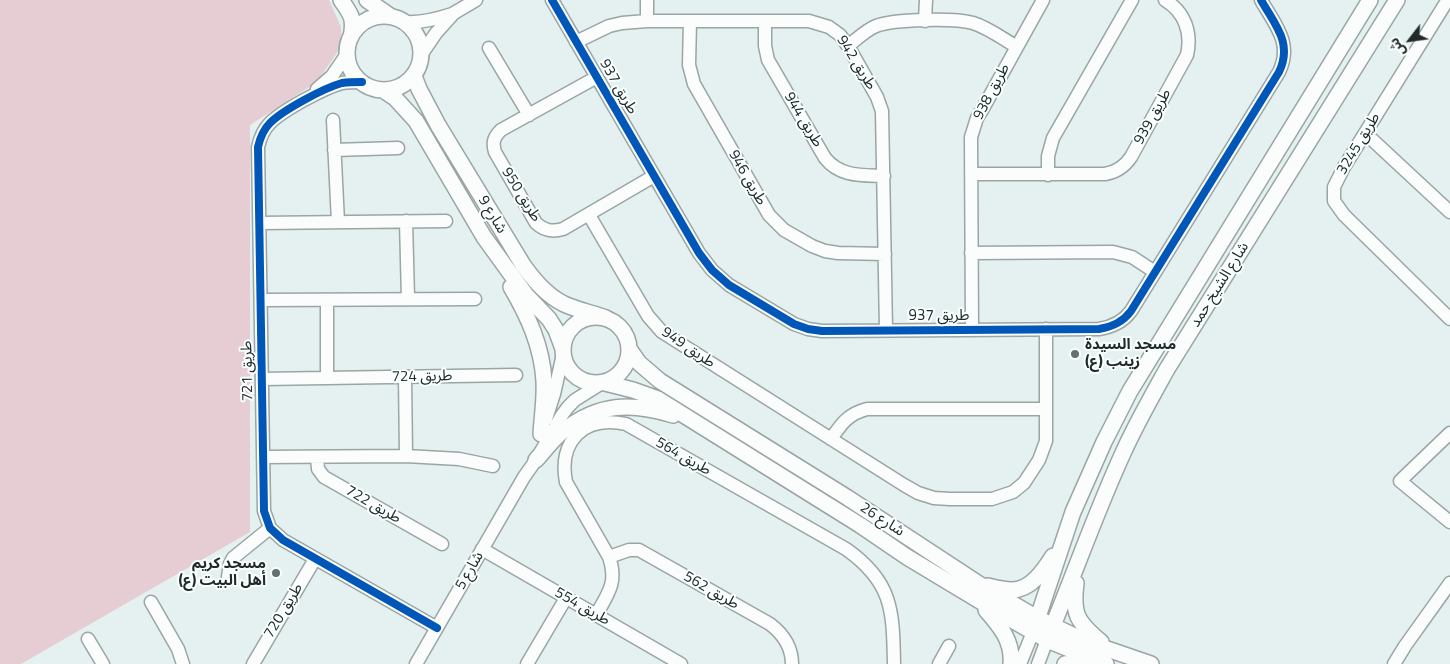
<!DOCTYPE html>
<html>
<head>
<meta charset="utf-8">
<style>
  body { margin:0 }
  #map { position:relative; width:1450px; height:664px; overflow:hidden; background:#e4f1f0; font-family:"Titillium Web","Noto Sans Arabic",sans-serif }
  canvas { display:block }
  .north { position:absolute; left:1385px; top:15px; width:50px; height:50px; -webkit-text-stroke:4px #faffff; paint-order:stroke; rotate:240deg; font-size:14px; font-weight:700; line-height:20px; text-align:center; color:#212a29 }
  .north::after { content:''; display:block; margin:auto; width:18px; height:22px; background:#212a29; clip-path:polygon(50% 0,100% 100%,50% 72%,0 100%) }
</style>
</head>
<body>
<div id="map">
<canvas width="1450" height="664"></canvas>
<div class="north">ش</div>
</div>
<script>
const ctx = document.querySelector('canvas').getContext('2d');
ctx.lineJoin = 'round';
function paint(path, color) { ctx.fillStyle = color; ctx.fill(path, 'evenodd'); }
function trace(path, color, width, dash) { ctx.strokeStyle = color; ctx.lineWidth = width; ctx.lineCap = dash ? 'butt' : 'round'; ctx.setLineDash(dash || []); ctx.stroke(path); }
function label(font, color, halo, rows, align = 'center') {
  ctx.font = font + ' "Titillium Web","Noto Sans Arabic",sans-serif'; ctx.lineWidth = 4; ctx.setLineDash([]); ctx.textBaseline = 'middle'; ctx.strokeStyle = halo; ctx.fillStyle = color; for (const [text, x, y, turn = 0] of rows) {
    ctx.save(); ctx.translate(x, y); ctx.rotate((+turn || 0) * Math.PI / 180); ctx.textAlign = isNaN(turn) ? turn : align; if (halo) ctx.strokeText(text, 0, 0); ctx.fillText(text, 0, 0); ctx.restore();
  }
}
paint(new Path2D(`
  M0,0H329L341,27V47L317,82L250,125V532L21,664H0Z`), '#e6cdd4');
const minor = new Path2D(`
  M552,0L699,253L712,270L729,285L794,324L808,329L822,331L1099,329C1112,327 1123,322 1131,311L1279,72C1293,43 1275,25 1261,0
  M647,0V21
  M1447,1L1344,167L1334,187V201L1344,215L1450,319
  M690,21L689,65L694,84L769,215L784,230L812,246L825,251L838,253L885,254
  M765,21V46L768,60L825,158C840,177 862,175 884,176
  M925,21L926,0
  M406,22C422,23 437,19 452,14
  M576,42L609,26L622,23L647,21H809L829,27L840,35L848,46L877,97L882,111L886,330
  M848,46C857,39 866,30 876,26C894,19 955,18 973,23C989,28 1003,39 1017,47
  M489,48L529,115
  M421,55L436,33L454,13L476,0
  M597,77L501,130C494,137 492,142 495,152L536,223C544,231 552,232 563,229L654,176
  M362,82C355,82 349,82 342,83C324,88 283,110 270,123C263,130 260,138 258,147L264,511L270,528L283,540L437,628
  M317,89L332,76L347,54
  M333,120L338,222
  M1365,133L1450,212
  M334,150L398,148
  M971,174H1105C1117,172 1125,166 1131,157L1187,55C1192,33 1185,12 1165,0
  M1048,175V156L1053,138L1132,0
  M589,215L648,316L662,332L904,485L918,493L934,498L950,499H992L1013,492L1024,483L1039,460L1046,441V329
  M406,221L408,299
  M260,223L446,221
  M971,253L1113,252L1132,257L1155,272
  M261,300L475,299
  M327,300V378
  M972,330L971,137L977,118L982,110L1043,0
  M405,377L406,456
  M262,379L516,375
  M546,419L554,394L563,354
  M1450,433L1400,481L1450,522
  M831,439C842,423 848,414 867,409H1046
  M263,457L406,456L459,459L493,466
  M317,457L318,469L324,477L442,544
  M482,549L681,664
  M609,557L629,550H639L770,624C783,634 792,647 792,664
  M228,577L230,564L233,558L270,528
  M151,602L178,649L183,664
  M596,615C608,594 618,582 609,557L566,482C558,441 584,415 626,424L846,549C893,582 893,611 894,664
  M88,639L103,664
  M253,664L315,559
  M416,664L524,477L536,460L562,415L568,407L575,400L602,383
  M527,664L566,598
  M939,664L949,646
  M1020,664L1033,632
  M1038,664L1047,640
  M1394,664L1405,646L1450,583`);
const major = new Path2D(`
  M341,0C351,14 355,19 351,37
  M367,0L390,16
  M347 53a37 37 0 1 1 74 0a37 37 0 1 1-74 0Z
  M414,76L419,89L438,125L523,265C534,280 546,295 564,304C577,310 592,313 606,318
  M383,90L395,98L416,121L484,237L526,295L549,319L556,330L563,349
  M511,287C528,316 542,346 544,381C545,399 542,417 541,434
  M563 350a33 33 0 1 1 66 0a33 33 0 1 1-66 0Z
  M630,350L639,363L660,381L848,498L979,584L1037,618L1087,642L1151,664
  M605,383L633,390L658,399L860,525L907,557L1005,616L1047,640L1106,664
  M536,460C545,450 553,439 563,431C599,403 631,402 673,415
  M1076,583C1072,614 1077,622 1101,642
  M988,586C996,588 1004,590 1012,590C1031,590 1044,570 1053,556
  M986,610C1000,626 1013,641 1011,664
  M1033,632L1073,512L1104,442L1130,391L1370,0
  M1047,640C1073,578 1095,514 1123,453C1136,424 1152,396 1167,369L1397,0
  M1065,664L1077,662H1093`);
trace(minor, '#9aa5a4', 15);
trace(major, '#9aa5a4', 18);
trace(minor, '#fbfdfd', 12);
trace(major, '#fbfdfd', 15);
trace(new Path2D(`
  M552,0L699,253L712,270L729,285L794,324L808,329L822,331L1099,329C1112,327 1123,322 1131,311L1279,72C1293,43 1275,25 1261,0
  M362,82C355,82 349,82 342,83C324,88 283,110 270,123C263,130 260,138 258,147L264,511L270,528L283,540L437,628`), '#0057b8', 8);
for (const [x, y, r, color] of [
  [1075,354,5,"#65706f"],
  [276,573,5,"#65706f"]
]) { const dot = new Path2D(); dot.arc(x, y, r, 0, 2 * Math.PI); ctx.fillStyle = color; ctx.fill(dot); trace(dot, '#faffff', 2); }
label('15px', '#212a29', '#faffff', [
  ["طريق 942",856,63,58],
  ["طريق 937",618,87,60],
  ["طريق 938",992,92,-62],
  ["طريق 939",1153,117,-61],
  ["طريق 944",803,120,59],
  ["طريق 3245",1359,144,-59],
  ["طريق 946",747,178,60],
  ["طريق 950",521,195,58],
  ["شارع 9",492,215,59],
  ["شارع الشيخ حمد",1220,285,-58],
  ["طريق 937",939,316],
  ["طريق 949",688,348,34],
  ["طريق 721",248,371,-91],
  ["طريق 724",422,377,-1],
  ["طريق 564",683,457,30],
  ["طريق 722",373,505,30],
  ["شارع 26",882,520,33],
  ["شارع 5",470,571,-60],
  ["طريق 562",711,591,30],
  ["طريق 554",582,607,30],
  ["طريق 720",284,611,-59]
]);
label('bold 15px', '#212a29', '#faffff', [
  ["مسجد السيدة",1085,345],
  ["زينب (ع)",1085,362],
  ["مسجد كريم",266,564,"right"],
  ["أهل البيت (ع)",266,581,"right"]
], 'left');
</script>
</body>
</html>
